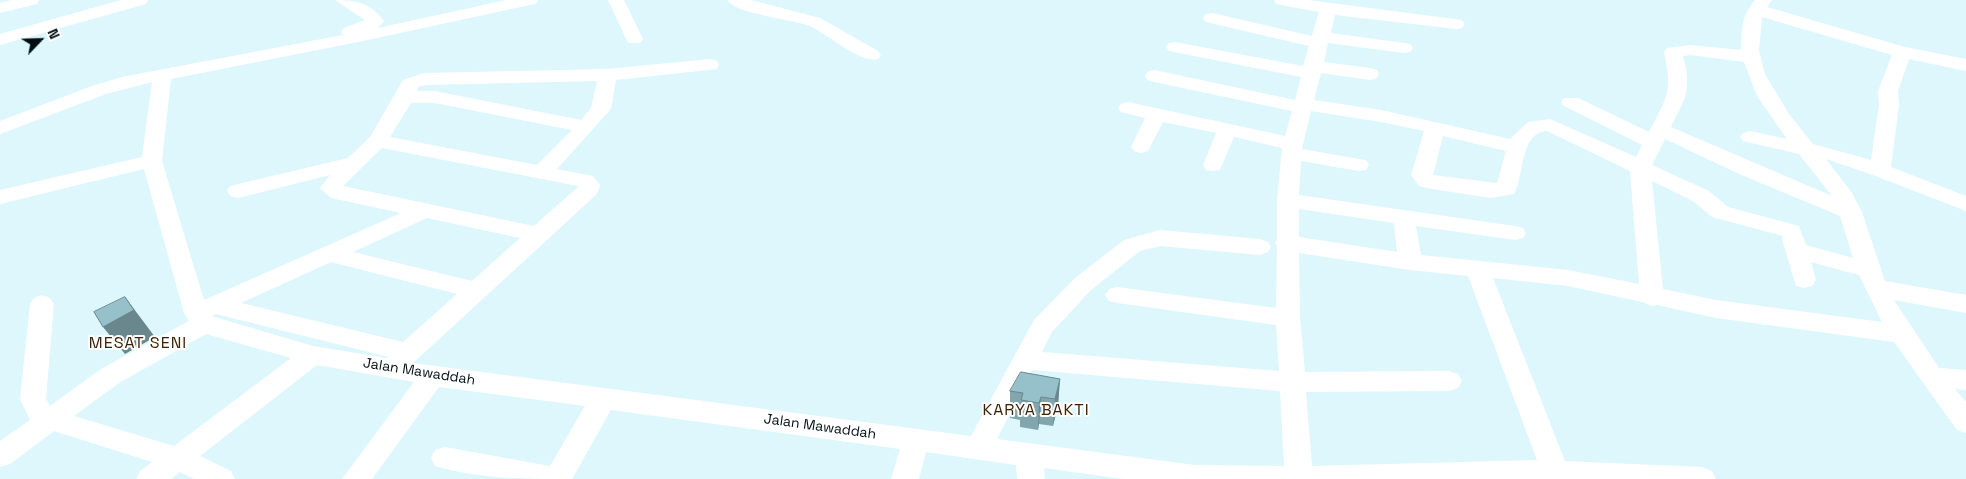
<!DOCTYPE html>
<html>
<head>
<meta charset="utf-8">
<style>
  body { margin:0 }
  #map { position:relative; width:1966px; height:479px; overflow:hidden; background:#ddf7fd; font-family:"Space Grotesk",sans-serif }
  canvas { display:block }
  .north { position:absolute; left:15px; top:15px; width:50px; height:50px; -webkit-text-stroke:4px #fff; paint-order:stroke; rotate:66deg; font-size:14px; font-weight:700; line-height:20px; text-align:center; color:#010f12 }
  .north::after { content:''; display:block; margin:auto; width:18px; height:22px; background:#010f12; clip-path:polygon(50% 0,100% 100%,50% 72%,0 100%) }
</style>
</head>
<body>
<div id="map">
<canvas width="1966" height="479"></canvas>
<div class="north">N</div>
</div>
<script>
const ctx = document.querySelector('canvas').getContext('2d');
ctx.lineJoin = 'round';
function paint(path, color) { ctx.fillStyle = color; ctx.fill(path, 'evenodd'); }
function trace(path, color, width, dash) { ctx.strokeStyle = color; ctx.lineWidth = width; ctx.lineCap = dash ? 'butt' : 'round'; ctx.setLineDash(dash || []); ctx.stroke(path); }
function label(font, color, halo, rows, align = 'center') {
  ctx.font = font + ' "Space Grotesk",sans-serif'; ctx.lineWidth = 4; ctx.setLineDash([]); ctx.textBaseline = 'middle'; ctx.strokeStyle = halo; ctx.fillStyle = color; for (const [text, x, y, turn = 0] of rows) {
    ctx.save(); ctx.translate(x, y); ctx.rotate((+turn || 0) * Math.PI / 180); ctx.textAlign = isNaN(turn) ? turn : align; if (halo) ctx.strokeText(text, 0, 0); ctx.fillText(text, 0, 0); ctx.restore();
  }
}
paint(new Path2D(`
  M11,0H39L37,4L0,13V3Z
  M121,0H148L146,4L0,45V34Z
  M335,0C356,0 371,3 384,21L378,28L506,0H538L536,4L530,5L363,41L171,79L162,161L204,300L401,213L331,198L320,188L330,175L238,198L230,196L227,191L230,186L348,158L370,137L403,80L424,73L607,69L710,59L717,61L719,65L717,69L616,80L611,109L557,169L593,176L600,185L597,194L413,363L971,436L1034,320L1075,278L1124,240L1160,230L1260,239L1268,242L1271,247L1268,252L1260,255L1160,246L1140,251L1091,290L1052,332L1042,352L1279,371L1276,325L1117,303L1109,301L1105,295L1109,289L1117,287L1276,308L1277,246L1275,243L1277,240V200L1282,148L1234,137L1220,170L1213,171L1206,170L1203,165L1216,133L1163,122L1148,151L1141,153L1134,151L1131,147L1145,118L1121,112L1118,108L1121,104L1128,102L1285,136L1292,111L1154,82L1147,80L1145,76L1147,72L1154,70L1295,100L1301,77L1169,51L1166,47L1169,43L1175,42L1303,66L1309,46L1206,22L1203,18L1206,14L1212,13L1312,36L1319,12L1276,4L1274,0H1308L1462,20L1465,24L1462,28L1456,29L1335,15L1331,33L1404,43L1410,44L1413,48L1410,52L1404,53L1328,43L1324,62L1370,68L1377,70L1379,74L1377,78L1370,80L1321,73L1314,100L1381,110L1510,139L1528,122L1550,119L1636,157L1642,145L1564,106L1561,102L1564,98H1578L1649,132C1667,97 1673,93 1664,52L1667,48L1690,45L1741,50C1742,28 1741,17 1755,0H1772L1767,7L1905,47L1966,59V71L1909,59L1898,91L1899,105L1891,167L1966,196V211L1873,175L1826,159L1852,193L1862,212L1885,281L1966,295V313L1894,300L1939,368L1966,370V390L1955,389L1966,402V433L1957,430L1894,342L1716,318L1657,305L1652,306L1642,302L1568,286L1493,278L1565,461L1702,467L1712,471L1716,479H1123L1044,468L1045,479H1017L1016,465L926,452L919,479H891L900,449L611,410L572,479C525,479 480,479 435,466L431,458L435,450L445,447L550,466L585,406L439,387L372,479H342L414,382L317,365L200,456L231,471L235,479H194L180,472L171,479H136L140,471L152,462L54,431L10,464L0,467V441L30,420L20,399L30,304L34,298L42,295L50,298L54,304L46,399L50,406L101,369L189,321L184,313L144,169L0,204V190L142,157L152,82L106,94L0,134V121L92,86L122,77L343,35L341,32L344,28L365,20ZM1762,17L1892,55L1878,91L1879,105L1871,160L1813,144L1789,114L1765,74L1759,51ZM1690,55L1744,62L1757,96L1787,139L1750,131L1743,133L1740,137L1743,141L1799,154L1832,196L1671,127C1686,97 1692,90 1683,56ZM597,81L591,108L581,120L435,91H417L418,87L426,85ZM411,103H435L572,130L537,165L390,137ZM1311,111L1381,122L1424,131L1411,175L1419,186L1426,188L1491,198L1514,194C1525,176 1519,133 1547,131L1630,171L1639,284L1568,270L1421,255L1416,226L1515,240L1523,238L1526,233L1523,228L1515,226L1299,195L1301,161L1359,171L1366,170L1369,165L1366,160L1359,159L1302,149ZM1443,136L1506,151L1497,183L1433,175ZM1665,139L1737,173L1840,216L1853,258L1806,245L1799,226L1728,207L1709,191L1652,165ZM382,148L578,186V187L534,226L343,186ZM1652,181L1693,201L1712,217L1783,236L1782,239L1796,286L1804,288L1812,286L1816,280L1811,262L1859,275L1882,322L1716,300L1663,289ZM1299,209L1394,223L1397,252L1299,237ZM427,218L520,238L472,281L353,252ZM1299,253L1410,270L1468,276L1537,460L1312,466L1306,392L1449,391L1458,388L1462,381L1458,374L1449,371L1305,372L1300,318ZM331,262L457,294L403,342L241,303ZM216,314L389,357L387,358L313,346L211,316ZM206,334L291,358L174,446L74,416L119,383ZM1032,370L1280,391L1284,466L1195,465L997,439Z
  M608,0H624L643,39L640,43H628Z
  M727,0H751L820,18L878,51L881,55L878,59C858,64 827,32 807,25C789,19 736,14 727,0Z`), '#fff');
paint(new Path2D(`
  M1060,379L1058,405L1053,426L1039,424L1038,430L1020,427V420L1010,418V391Z`), '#81a6ae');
paint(new Path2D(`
  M125,297L155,337L125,354L103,327Z
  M1060,379L1058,405L1053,426L1055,399Z
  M1041,397L1039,424L1038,430L1039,403Z`), '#69878d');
const building = new Path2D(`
  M125,297L134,310L103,327L94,312Z
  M1021,372L1060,379L1055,399L1041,397L1039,403L1021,400L1023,393L1010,391Z`);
paint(building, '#96c1ca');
trace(building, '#69878d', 1);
label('14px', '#010f12', '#fff', [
  ["Jalan Mawaddah",419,372,9],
  ["Jalan Mawaddah",820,427,8]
]);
ctx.letterSpacing = '1px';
label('16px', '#3e2104', '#fff', [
  ["MESAT SENI",138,344],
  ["KARYA BAKTI",1036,411]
]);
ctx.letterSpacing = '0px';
</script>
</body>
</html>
